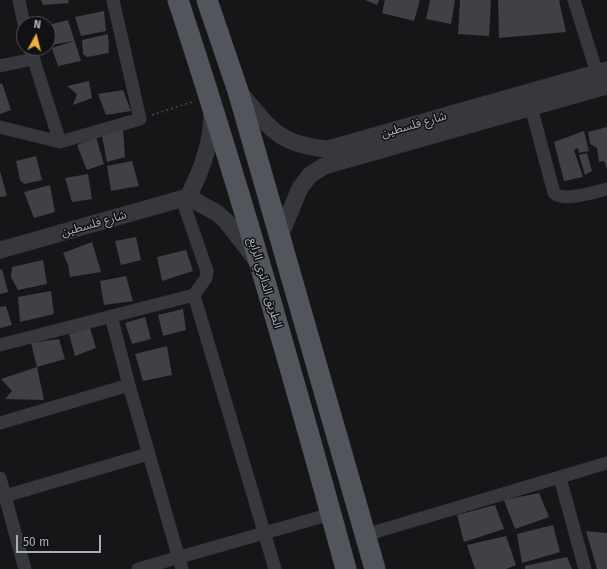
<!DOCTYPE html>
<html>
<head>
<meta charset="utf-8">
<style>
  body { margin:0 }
  #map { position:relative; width:607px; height:569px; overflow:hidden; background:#161618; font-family:"Fira Sans",sans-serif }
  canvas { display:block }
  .north { position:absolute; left:16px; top:16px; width:40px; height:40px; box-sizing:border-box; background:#111113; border:1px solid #4d4f55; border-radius:50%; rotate:7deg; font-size:11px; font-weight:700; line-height:16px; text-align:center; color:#a8adb8 }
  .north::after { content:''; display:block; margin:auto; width:14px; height:18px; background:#f2b134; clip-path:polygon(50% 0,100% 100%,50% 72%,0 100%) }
  .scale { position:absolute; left:16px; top:535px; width:85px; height:18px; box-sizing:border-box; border:2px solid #a8adb8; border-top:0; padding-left:5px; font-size:12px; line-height:14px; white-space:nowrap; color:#a8adb8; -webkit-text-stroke:3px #111113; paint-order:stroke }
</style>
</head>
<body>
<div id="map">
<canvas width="607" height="569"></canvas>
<div class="north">N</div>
<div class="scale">50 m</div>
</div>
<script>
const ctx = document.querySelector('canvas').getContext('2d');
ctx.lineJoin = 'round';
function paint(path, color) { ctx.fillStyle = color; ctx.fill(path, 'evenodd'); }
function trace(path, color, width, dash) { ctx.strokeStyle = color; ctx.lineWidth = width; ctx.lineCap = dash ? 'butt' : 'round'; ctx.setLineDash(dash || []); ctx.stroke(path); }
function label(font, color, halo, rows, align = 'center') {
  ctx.font = font + ' "Fira Sans","Noto Sans Arabic",sans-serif'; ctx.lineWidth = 3; ctx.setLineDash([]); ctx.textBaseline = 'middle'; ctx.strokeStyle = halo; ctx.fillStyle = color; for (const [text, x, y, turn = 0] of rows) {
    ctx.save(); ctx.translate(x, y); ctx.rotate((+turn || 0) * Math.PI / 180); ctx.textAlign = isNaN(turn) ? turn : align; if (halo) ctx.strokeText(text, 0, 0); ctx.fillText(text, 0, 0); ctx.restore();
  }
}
paint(new Path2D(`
  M41,0H68L69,3L43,5Z
  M365,0H379L377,5Z
  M385,0H420L414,21L382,13Z
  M430,0H455L451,24L426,19Z
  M460,0H491L489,36L458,34Z
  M498,0H559L566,32L499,38Z
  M104,11L106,31L81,36L75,17Z
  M68,20L81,61L58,66L52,48L74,41L51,45L48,37V25Z
  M108,34L109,53L87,57L83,54L82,40Z
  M89,81L92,98L73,105L77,94L67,86Z
  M2,83L11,110L0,114V84Z
  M123,90L131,111L106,115L98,94Z
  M607,127V169L604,161L599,162L597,148L590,144L588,132Z
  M123,129L125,157L107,162L102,136Z
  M584,131L589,151L579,153L578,148L574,150L583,177L564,181L554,142Z
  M96,137L104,164L87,170L77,145Z
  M587,153L592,171L585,175L579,155Z
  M36,156L42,180L24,184L20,180L16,161Z
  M132,161L139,186L111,191L107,166Z
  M0,171L7,196L0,197Z
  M88,174L92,199L72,202L65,178Z
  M50,185L55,212L34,218L24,192Z
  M136,237L141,260L121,265L115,241Z
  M92,242L101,272L70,277L68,265L63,253Z
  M186,250L193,271L162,281L157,257Z
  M43,260L47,284L18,290L11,277L12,267Z
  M2,269L8,292L0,294V270Z
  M126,276L133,301L104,305L100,281Z
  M51,291L54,314L20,322L18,297Z
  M6,306L12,325L0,328V307Z
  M183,309L186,330L163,336L158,315Z
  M145,317L151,339L132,344L125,323Z
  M90,328L96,348L75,356L69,334Z
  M59,339L65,359L37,367L31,343Z
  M167,346L172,375L143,381L135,354Z
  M37,367L44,400L5,399L12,391L1,379Z
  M539,493L549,517L515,529L504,500Z
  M495,505L504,529L464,542L457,515Z
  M553,525L560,552L522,563L517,534Z
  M586,531L607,533V569H597Z
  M506,536L516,565L506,569H475L467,545Z
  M567,557L572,569H525V566Z`), '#404145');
trace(new Path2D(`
  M152,115L195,101`), '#3d3f44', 2, [2, 3]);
trace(new Path2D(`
  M19,0L24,24
  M574,0L597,73
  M30,48L60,142
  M0,66L33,59
  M531,107L554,193C562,202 595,192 607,189
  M0,127L60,142L140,119L113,0
  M194,295L275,569
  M111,316L129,385L182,569
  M0,345L194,295L206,278L207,271L182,199
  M0,423L129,385
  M0,478L25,569
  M560,478L585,569
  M5,496L148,454
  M365,535L607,463
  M138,569L331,514`), '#37383d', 13);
trace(new Path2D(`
  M241,94C270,129 280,145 328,149L607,70
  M188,197L217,213L226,221L257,261
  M280,236L300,188L310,175L324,166L607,86
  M0,250L188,197C202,170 212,143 212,113`), '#37383d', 17);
trace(new Path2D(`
  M178,0C240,188 294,378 346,569
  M207,0L238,91L375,569`), '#53555c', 21);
label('12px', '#a8adb8', '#111113', [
  ["شارع فلسطين",414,125,-16],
  ["شارع فلسطين",94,224,-16],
  ["الطريق الدائري الرابع",265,283,74]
]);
</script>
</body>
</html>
